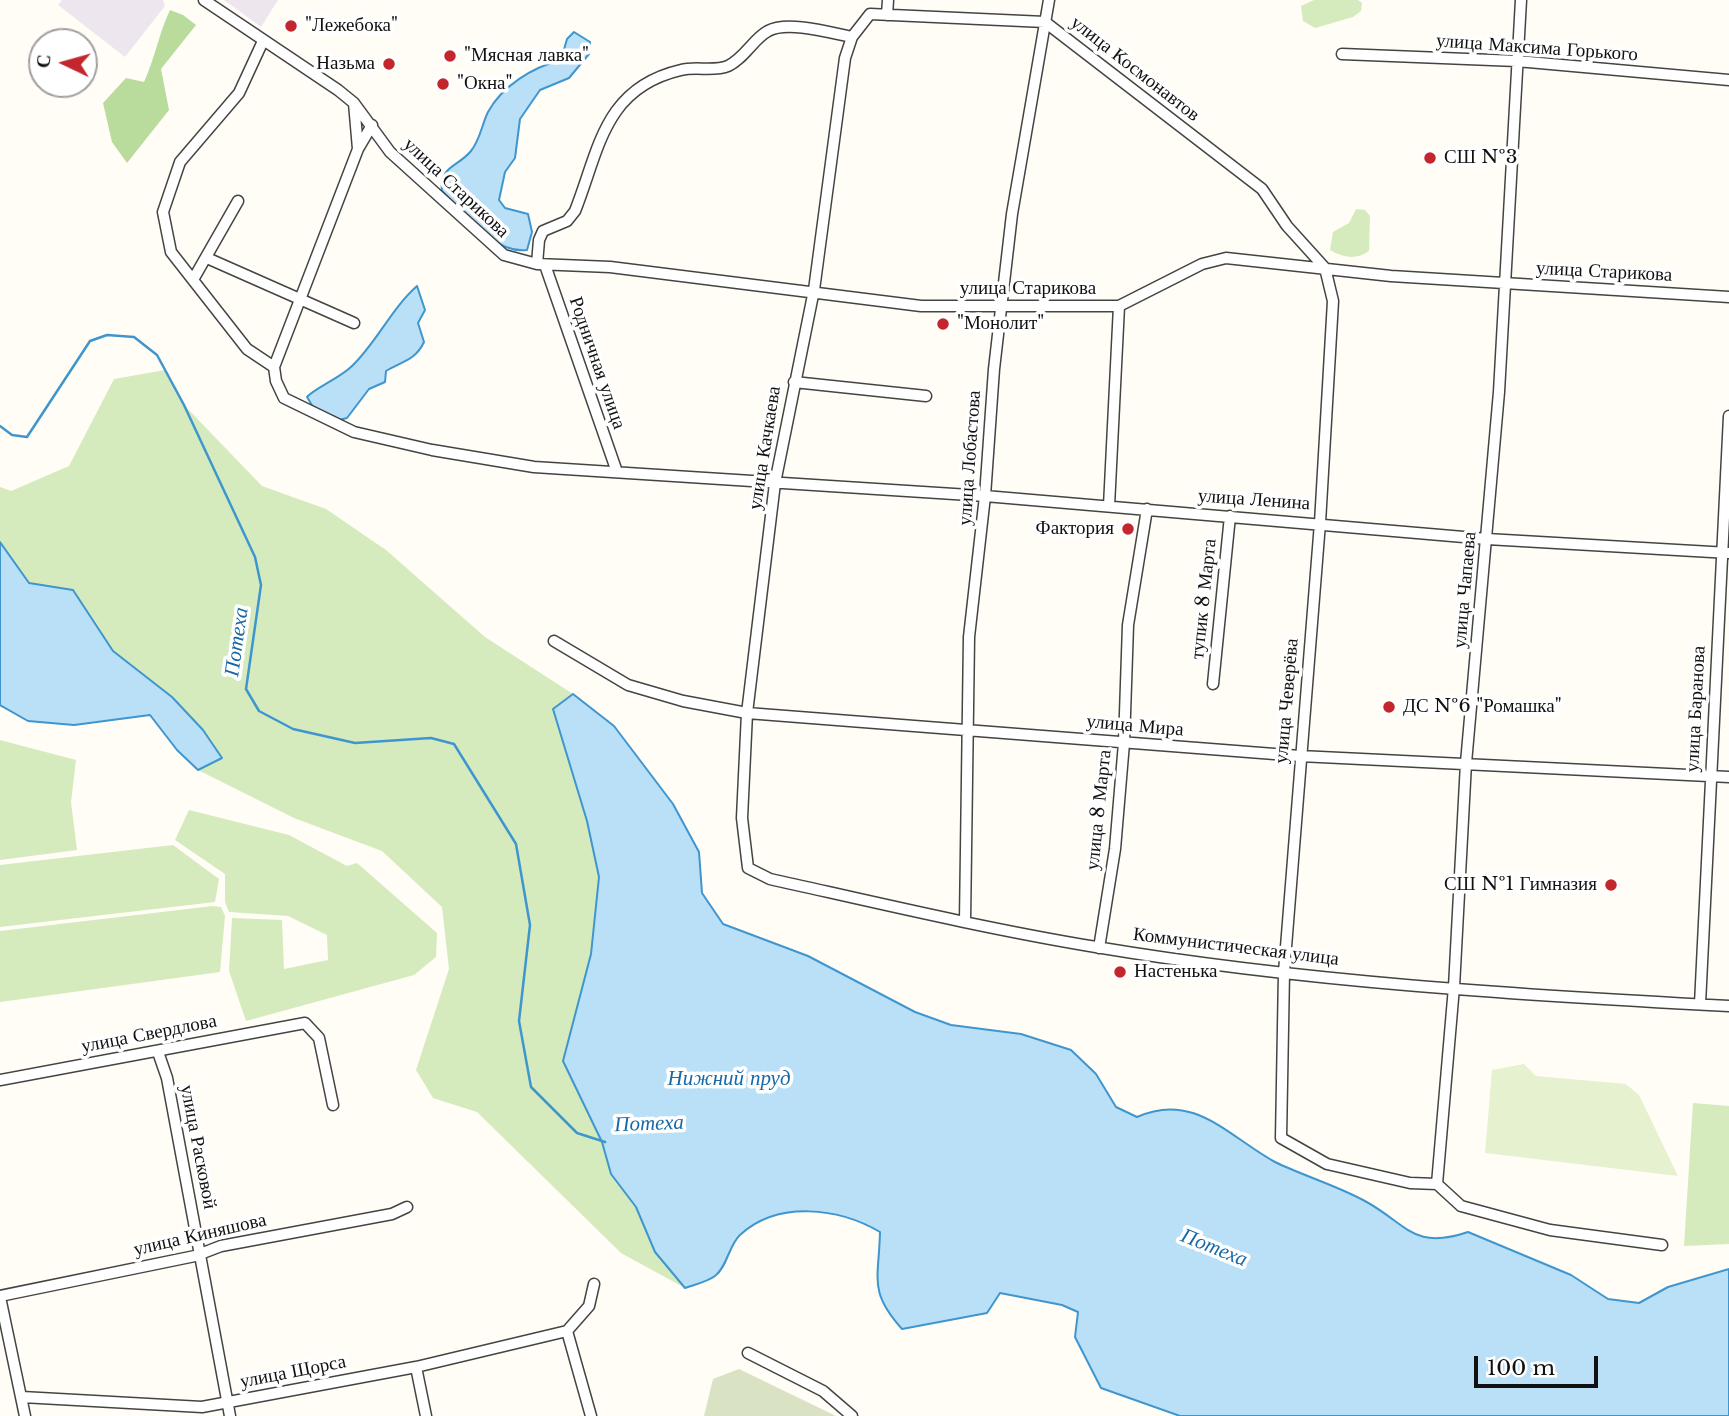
<!DOCTYPE html>
<html>
<head>
<meta charset="utf-8">
<style>
  body { margin:0 }
  #map { position:relative; width:1729px; height:1416px; overflow:hidden; background:#fffdf5; font-family:"Libre Baskerville",serif }
  canvas { display:block }
  .north { position:absolute; left:28px; top:28px; width:70px; height:70px; box-sizing:border-box; background:#fff; border:2px solid #a0a0a0; border-radius:50%; rotate:275deg; font-size:19px; font-weight:700; line-height:28px; text-align:center; color:#111 }
  .north::after { content:''; display:block; margin:auto; width:24px; height:32px; background:#c4262e; clip-path:polygon(50% 0,100% 100%,50% 72%,0 100%) }
  .scale { position:absolute; left:1474px; top:1356px; width:124px; height:32px; box-sizing:border-box; border:4px solid #111; border-top:0; padding-left:9px; font-size:21px; line-height:24px; white-space:nowrap; color:#111; -webkit-text-stroke:5px #fff; paint-order:stroke }
</style>
</head>
<body>
<div id="map">
<canvas width="1729" height="1416"></canvas>
<div class="north">С</div>
<div class="scale">100 m</div>
</div>
<script>
const ctx = document.querySelector('canvas').getContext('2d');
ctx.lineJoin = 'round';
function paint(path, color) { ctx.fillStyle = color; ctx.fill(path, 'evenodd'); }
function trace(path, color, width, dash) { ctx.strokeStyle = color; ctx.lineWidth = width; ctx.lineCap = dash ? 'butt' : 'round'; ctx.setLineDash(dash || []); ctx.stroke(path); }
function label(font, color, halo, rows, align = 'center') {
  ctx.font = font + ' "Libre Baskerville",serif'; ctx.lineWidth = 7; ctx.setLineDash([]); ctx.textBaseline = 'middle'; ctx.strokeStyle = halo; ctx.fillStyle = color; for (const [text, x, y, turn = 0] of rows) {
    ctx.save(); ctx.translate(x, y); ctx.rotate((+turn || 0) * Math.PI / 180); ctx.textAlign = isNaN(turn) ? turn : align; if (halo) ctx.strokeText(text, 0, 0); ctx.fillText(text, 0, 0); ctx.restore();
  }
}
paint(new Path2D(`
  M62,0H163L165,6L125,57L58,5Z
  M224,0H278L261,27Z`), '#eee6ef');
paint(new Path2D(`
  M1314,0H1358L1362,3L1361,11L1353,17L1315,28L1303,21L1301,6Z
  M1356,209L1365,210L1370,216L1369,251C1356,260 1344,258 1330,250L1333,232L1349,223Z
  M165,370L184,405L262,486L326,509L386,550L485,637L573,694L553,710C568,761 595,823 599,876C602,932 576,1006 563,1061L602,1142L611,1174L636,1207L655,1252L685,1288L621,1253L477,1112L433,1098L416,1070L449,969L442,907L382,851L294,818L198,770L222,758L172,697L113,651L73,590L29,583L0,542V487L11,491L69,466L114,379Z
  M0,740L76,760L71,802L77,850L0,860Z
  M189,810L289,835L347,866L357,863L437,933L436,957L414,975L246,1021L229,971L232,918L282,920L284,969L328,960L327,935L288,916L229,912L225,902V874L175,840Z
  M173,845L219,879L215,902L0,927V865Z
  M213,906L221,907L225,916L220,972L0,1002V931Z
  M1693,1103L1729,1106V1244L1684,1246Z`), '#d5ebbd');
paint(new Path2D(`
  M170,10L183,15L196,25L161,69L169,110L127,163L112,142L103,103L126,78L144,82C155,58 159,33 170,10Z`), '#b9dc9c');
paint(new Path2D(`
  M739,1369L836,1416H704L713,1379Z`), '#d9e3c4');
paint(new Path2D(`
  M1524,1064L1536,1076L1626,1084L1639,1095L1678,1176L1485,1153L1492,1070Z`), '#e6f2cf');
const water = new Path2D(`
  M574,32L590,42L589,54L569,78L540,90L520,119L515,158L505,172L499,200L505,208L528,214L532,232L527,250C493,254 465,214 442,191C439,166 458,167 471,151C480,140 482,124 488,112C502,86 533,67 561,60L567,39Z
  M417,286L425,310L418,323L424,342C415,361 402,361 386,371L385,382L369,389L347,418L339,420L313,407L307,397C315,388 340,378 352,366C377,342 391,309 417,286Z
  M0,542L29,583L73,590L113,651L172,697L203,730L222,758L198,770L177,750L150,715L74,725L28,721L0,705Z
  M573,694L614,726L673,804L699,852L702,893L723,924L808,956L915,1012L951,1025L1021,1034L1071,1050L1096,1074L1116,1107L1137,1117C1194,1091 1229,1137 1275,1162C1304,1176 1335,1185 1363,1200C1407,1223 1412,1251 1468,1232L1571,1275L1608,1299L1639,1303L1668,1287L1729,1269V1416H1180L1101,1388L1075,1337L1078,1312L1062,1305L1000,1293L987,1313L902,1329C868,1291 879,1279 880,1232C839,1208 778,1200 740,1235C729,1245 727,1267 715,1276C707,1282 693,1285 685,1288L655,1252L636,1207L611,1174L602,1142L563,1061L591,954L599,877L587,821L553,709Z`);
paint(water, '#b9e0f7');
trace(water, '#3f96cf', 2);
trace(new Path2D(`
  M0,426L12,435L27,437L90,341L107,335L134,337L157,355L184,405L255,557L261,585L246,689L259,711L293,729L355,743L431,738L454,744L516,844L530,925L519,1021L531,1087L577,1133L605,1142`), '#3f96cf', 2.5);
const minor = new Path2D(`
  M204,0L338,90L354,103L390,152L504,255L537,264L610,267L921,306H1119L1202,264L1226,258L1391,276L1729,297
  M887,15L888,0
  M263,41L239,93L180,162L163,212L171,252L247,349L274,367
  M1342,54L1517,61L1729,80
  M354,103L358,149
  M372,125L358,149L274,367L276,381L284,398L354,432L432,450L534,467L985,496L1487,539L1729,553
  M207,258L354,323
  M537,264L539,240L543,231L567,221L575,211C599,151 603,88 681,70C696,66 714,72 728,66C745,58 753,39 768,31C787,20 832,33 852,37
  M545,265L617,472
  M194,278L238,201
  M794,382L926,396
  M1109,506L1119,306
  M554,641L628,685L683,701L747,713L1300,756L1729,777
  M1213,684L1230,516
  M965,921L969,637L985,496L994,369L1012,214L1049,0
  M1099,948L1115,849L1124,743L1128,625L1147,509
  M1700,1004L1729,416
  M158,1052L167,1078L230,1416
  M0,1080L305,1023L319,1038L333,1105
  M1437,1184L1454,987L1466,763L1499,392L1521,0
  M1662,1245L1550,1230L1461,1206L1437,1184L1410,1183L1327,1164L1281,1138L1284,972L1320,523L1333,301L1325,268L1287,226L1262,189L1045,22L870,14L852,37L845,58L814,290L775,483L747,713L742,818L748,868L770,879C878,903 987,929 1096,947C1304,982 1519,995 1729,1006
  M0,1296L195,1256L221,1246L392,1214L407,1207
  M0,1297L25,1416
  M748,1353L823,1391L852,1416
  M416,1367L426,1416
  M22,1397L202,1407L416,1367L567,1331
  M591,1416L567,1331L589,1306L594,1284`);
trace(minor, '#444', 13);
trace(minor, '#fff', 10);
for (const [x, y, r, color] of [
  [291,26,7,"#c4262e"],
  [450,56,7,"#c4262e"],
  [389,64,7,"#c4262e"],
  [443,84,7,"#c4262e"],
  [1430,158,7,"#c4262e"],
  [943,324,7,"#c4262e"],
  [1128,529,7,"#c4262e"],
  [1389,707,7,"#c4262e"],
  [1611,885,7,"#c4262e"],
  [1120,972,7,"#c4262e"]
]) { const dot = new Path2D(); dot.arc(x, y, r, 0, 2 * Math.PI); ctx.fillStyle = color; ctx.fill(dot); trace(dot, '#fff', 2.5); }
label('19px', '#111', '#fff', [
  ["\"Лежебока\"",305,26],
  ["\"Мясная лавка\"",464,56],
  ["Назьма",375,64,"right"],
  ["\"Окна\"",457,84],
  ["СШ №3",1444,158],
  ["\"Монолит\"",957,324],
  ["Фактория",1114,529,"right"],
  ["ДС №6 \"Ромашка\"",1403,707],
  ["СШ №1 Гимназия",1597,885,"right"],
  ["Настенька",1134,972]
], 'left');
label('19px', '#111', '#fff', [
  ["улица Максима Горького",1537,48,4],
  ["улица Космонавтов",1135,69,38],
  ["улица Старикова",456,188,43],
  ["улица Старикова",1604,272,3],
  ["улица Старикова",1028,289],
  ["Родничная улица",597,363,71],
  ["улица Качкаева",765,448,-81],
  ["улица Лобастова",970,458,-86],
  ["улица Ленина",1254,500,4],
  ["улица Чапаева",1465,590,-85],
  ["тупик 8 Марта",1204,599,-84],
  ["улица Чеверёва",1287,701,-85],
  ["улица Баранова",1696,709,-87],
  ["улица Мира",1135,726,5],
  ["улица 8 Марта",1099,810,-84],
  ["Коммунистическая улица",1236,947,7],
  ["улица Свердлова",149,1034,-11],
  ["улица Расковой",198,1147,79],
  ["улица Киняшова",200,1235,-13],
  ["улица Щорса",293,1372,-11]
]);
label('italic 21px', '#1768a6', '#fff', [
  ["Потеха",237,642,-82],
  ["Нижний пруд",729,1079],
  ["Потеха",649,1124,-2],
  ["Потеха",1214,1248,22]
]);
</script>
</body>
</html>
